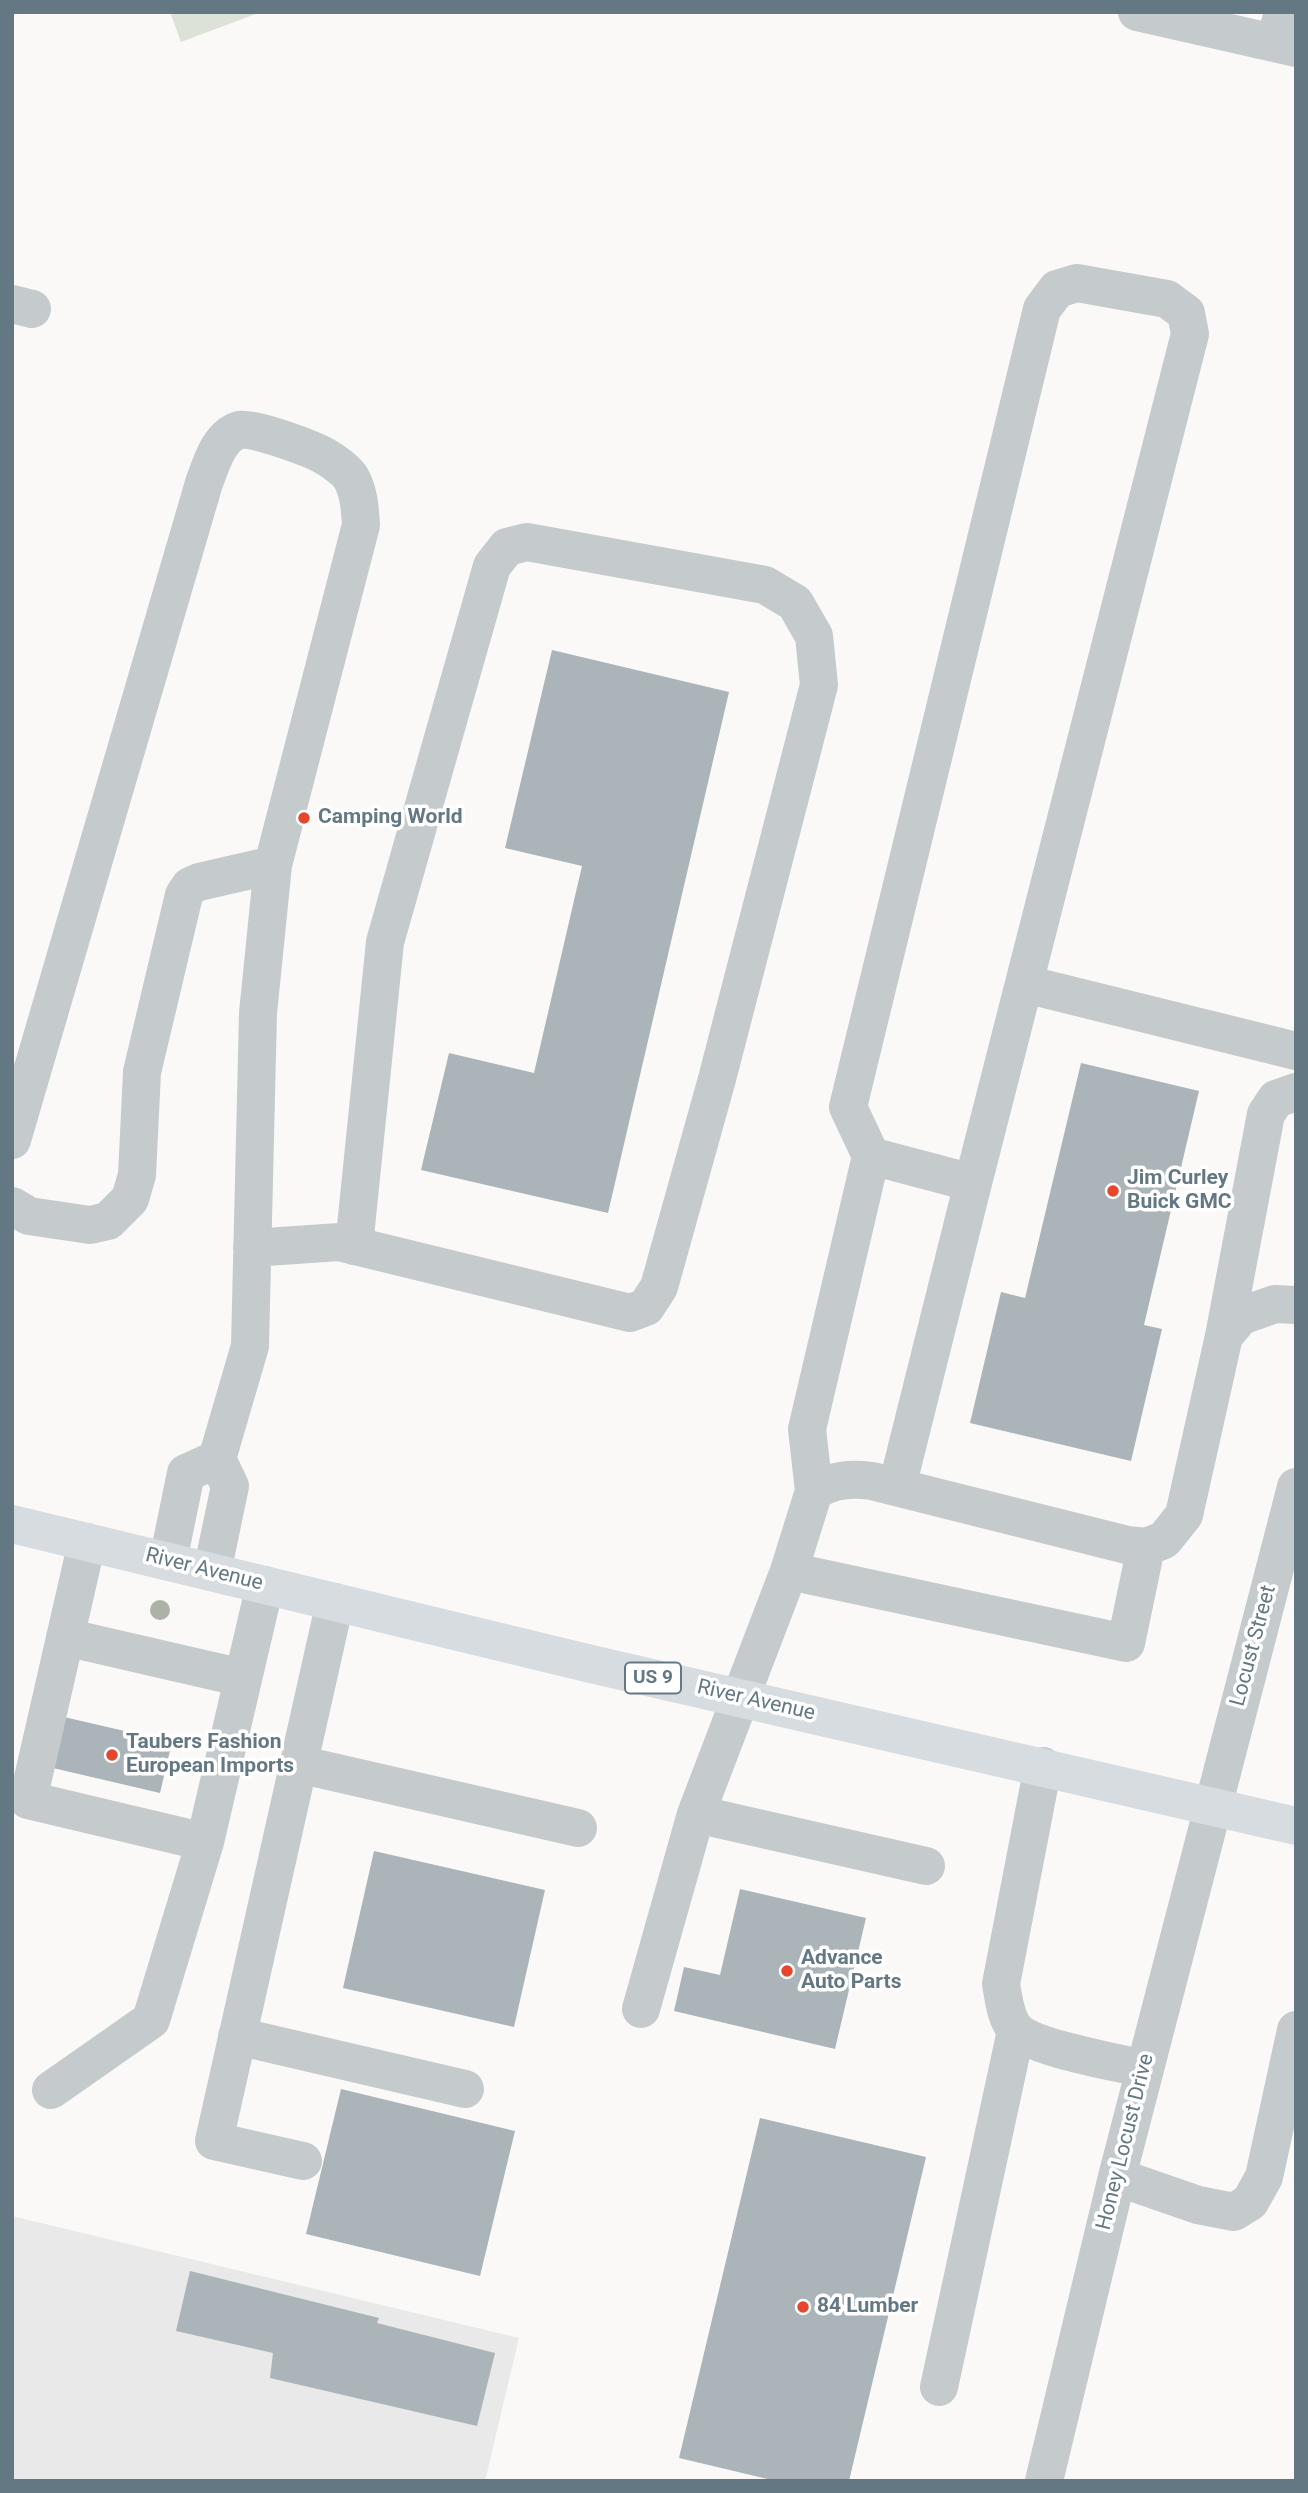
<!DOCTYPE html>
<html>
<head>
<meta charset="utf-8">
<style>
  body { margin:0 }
  #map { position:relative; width:1308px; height:2493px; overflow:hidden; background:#faf9f7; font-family:Roboto,sans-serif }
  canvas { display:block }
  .frame { position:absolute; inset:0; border:14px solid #647883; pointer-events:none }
</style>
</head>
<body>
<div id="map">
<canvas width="1308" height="2493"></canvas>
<div class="frame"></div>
</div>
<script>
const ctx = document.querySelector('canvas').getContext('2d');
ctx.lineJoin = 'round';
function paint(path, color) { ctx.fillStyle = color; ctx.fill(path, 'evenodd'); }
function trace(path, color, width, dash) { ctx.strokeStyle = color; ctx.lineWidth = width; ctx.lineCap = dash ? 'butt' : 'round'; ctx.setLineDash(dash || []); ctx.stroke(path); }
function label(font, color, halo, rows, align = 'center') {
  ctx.font = font + ' Roboto,sans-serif'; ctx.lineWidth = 7; ctx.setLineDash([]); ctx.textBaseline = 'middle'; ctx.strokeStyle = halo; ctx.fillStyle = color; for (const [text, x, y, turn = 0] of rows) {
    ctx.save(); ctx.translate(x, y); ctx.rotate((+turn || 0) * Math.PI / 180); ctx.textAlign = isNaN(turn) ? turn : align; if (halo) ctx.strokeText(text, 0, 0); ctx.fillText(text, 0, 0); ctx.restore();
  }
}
paint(new Path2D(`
  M12,2216L519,2338L485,2481H12Z`), '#e8e9e8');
paint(new Path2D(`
  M170,12H261L181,42Z`), '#dce2d8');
paint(new Path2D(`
  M552,650L729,692L608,1213L421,1170L449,1053L534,1073L582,866L505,848Z
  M1081,1063L1199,1091L1144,1325L1162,1329L1131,1461L970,1423L1001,1292L1025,1298Z
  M64,1717L172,1742L160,1793L53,1768Z
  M374,1851L545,1890L514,2027L343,1988Z
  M740,1889L866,1918L835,2049L674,2011L684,1967L720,1975Z
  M341,2089L515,2131L480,2276L306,2234Z
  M760,2118L926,2157L849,2481H776L679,2458Z
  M190,2271L379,2318L377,2323L495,2353L477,2426L270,2378L273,2353L176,2331Z`), '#aab4b9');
trace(new Path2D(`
  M1137,12L1296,48
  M1275,43L1283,12
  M12,304L32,309
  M1025,984L1296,1051
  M12,1140L204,483C211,465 218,437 239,430C251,426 313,449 326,457C333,461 346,470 351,478C359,492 360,509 361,525L273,865L258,1013L250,1346L217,1459
  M871,1156L848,1107L1042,309L1057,289L1077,283L1167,299L1186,313L1190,334L973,1183
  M12,1206L29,1216L90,1225L108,1221L130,1199L137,1175L142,1072L184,895L190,886L199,882L273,865
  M252,1248L339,1242L630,1313L646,1307L659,1287L717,1079L819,685L814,636L795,603L765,585L527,542L507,547L492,566L385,942L354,1246
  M1224,1336L1266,1114L1276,1099L1296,1092
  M814,1491L807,1429L871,1156L973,1183L897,1487
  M87,1542L28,1800L205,1842L265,1585
  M168,1561L186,1473L217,1459L230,1486L212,1572
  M789,1571L1126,1643L1146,1547
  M65,1637L243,1678
  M298,1764L578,1828
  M1043,1766L1001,1984C1004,1999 1005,2018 1016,2030C1032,2048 1117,2062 1144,2069
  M926,1866L696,1814L789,1571L814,1491C834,1480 849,1478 872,1481L1127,1545L1146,1547L1164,1540L1184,1515L1224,1336L1241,1316L1275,1304L1296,1305
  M641,2009L696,1814
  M237,2036L465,2089
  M51,2090L151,2020L205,1842
  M303,2161L214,2141L335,1602
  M1117,2177L1198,2205L1234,2212L1250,2202L1264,2177L1296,2030
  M939,2387L1016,2031
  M1044,2481L1117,2177L1296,1487`), '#c5cbcd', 38);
trace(new Path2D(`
  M12,1524L591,1664L1296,1826`), '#d6dcdf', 38);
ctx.fillStyle = '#aab3a6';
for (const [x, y] of [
  [160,1610]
]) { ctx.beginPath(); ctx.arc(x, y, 10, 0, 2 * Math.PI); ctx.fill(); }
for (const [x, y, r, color] of [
  [304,818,7,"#e5472d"],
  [1113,1191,7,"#e5472d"],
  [112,1755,7,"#e5472d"],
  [787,1971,7,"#e5472d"],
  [803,2307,7,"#e5472d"]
]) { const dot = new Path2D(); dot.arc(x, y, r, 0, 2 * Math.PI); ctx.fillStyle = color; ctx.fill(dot); trace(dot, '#fff', 2.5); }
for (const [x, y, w] of [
  [653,1678,56]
]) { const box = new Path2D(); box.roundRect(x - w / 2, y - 15.5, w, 31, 5); ctx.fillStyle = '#fff'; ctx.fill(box); trace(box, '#647883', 2); }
label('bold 19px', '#647883', null, [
  ["US 9",653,1678]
]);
label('bold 21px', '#647883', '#fff', [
  ["Camping World",318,818],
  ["Jim Curley",1127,1179],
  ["Buick GMC",1127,1203],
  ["Taubers Fashion",126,1743],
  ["European Imports",126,1767],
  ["Advance",801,1959],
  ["Auto Parts",801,1983],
  ["84 Lumber",817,2307]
], 'left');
label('21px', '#647883', '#fff', [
  ["River Avenue",204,1570,14],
  ["Locust Street",1254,1646,-75],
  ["River Avenue",756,1701,13],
  ["Honey Locust Drive",1126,2142,-76]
]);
</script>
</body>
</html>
